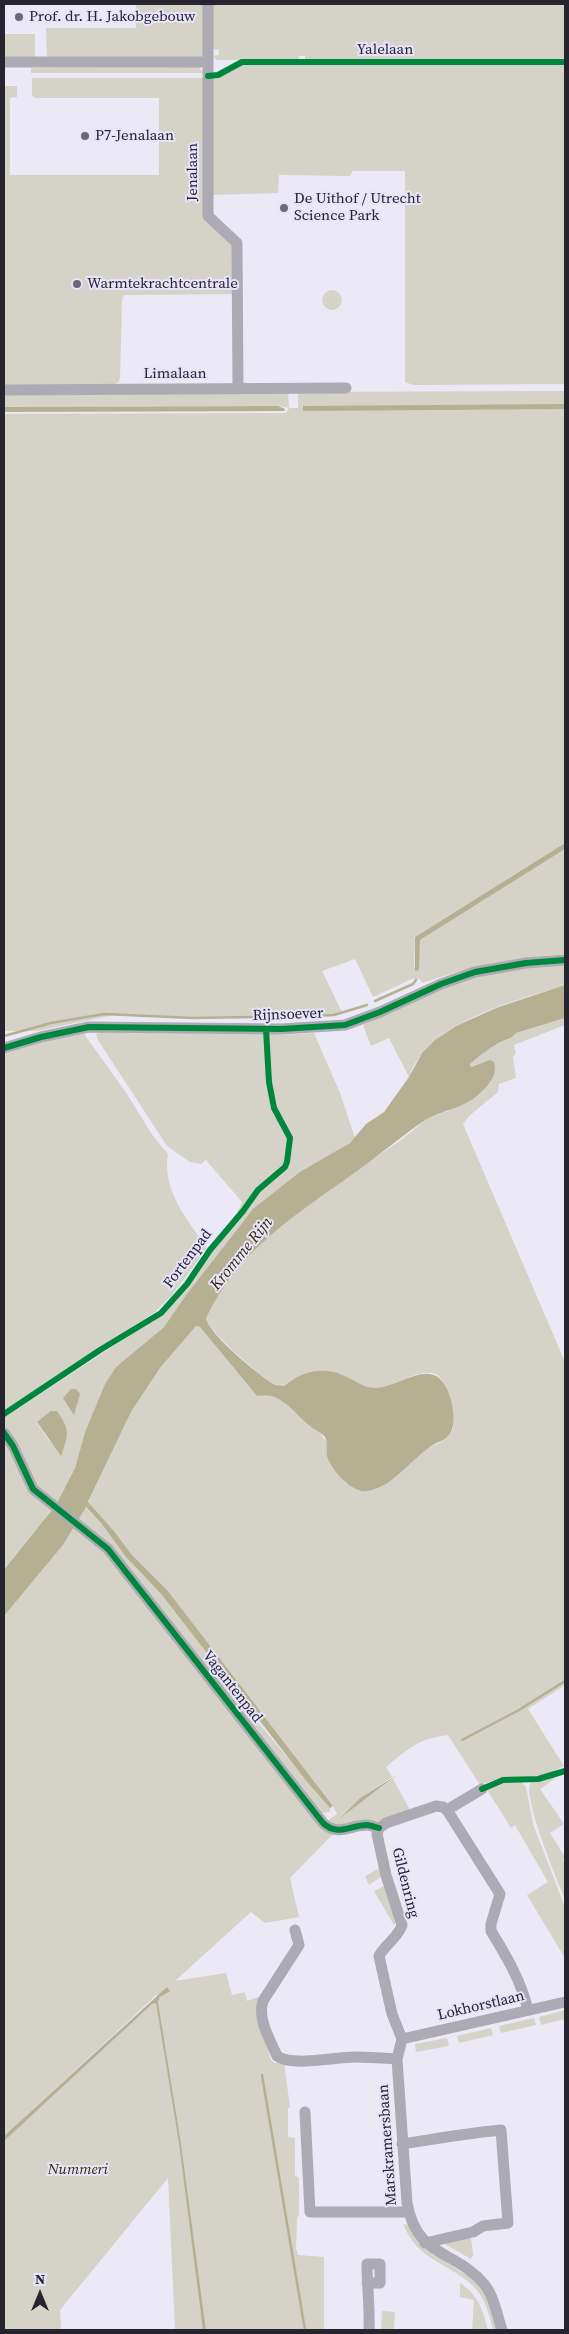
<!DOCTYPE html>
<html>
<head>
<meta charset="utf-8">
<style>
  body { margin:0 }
  #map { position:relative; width:569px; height:2334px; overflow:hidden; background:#eae9f5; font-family:"Source Serif 4",serif }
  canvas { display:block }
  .frame { position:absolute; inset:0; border:5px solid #26242f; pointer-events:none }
  .north { position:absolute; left:15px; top:2269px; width:50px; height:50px; -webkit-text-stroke:4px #e6e3fb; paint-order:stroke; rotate:0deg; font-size:14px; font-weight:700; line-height:20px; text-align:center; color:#26242f }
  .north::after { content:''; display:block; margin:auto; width:18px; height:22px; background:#26242f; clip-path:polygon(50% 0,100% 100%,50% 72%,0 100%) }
</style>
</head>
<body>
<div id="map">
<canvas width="569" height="2334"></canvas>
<div class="frame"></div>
<div class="north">N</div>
</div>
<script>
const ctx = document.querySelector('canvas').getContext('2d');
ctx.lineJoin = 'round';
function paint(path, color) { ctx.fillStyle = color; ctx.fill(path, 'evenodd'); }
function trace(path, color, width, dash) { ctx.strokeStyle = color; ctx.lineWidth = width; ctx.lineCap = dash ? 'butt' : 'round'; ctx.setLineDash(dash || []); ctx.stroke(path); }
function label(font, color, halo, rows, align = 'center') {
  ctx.font = font + ' "Source Serif 4",serif'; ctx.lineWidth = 4; ctx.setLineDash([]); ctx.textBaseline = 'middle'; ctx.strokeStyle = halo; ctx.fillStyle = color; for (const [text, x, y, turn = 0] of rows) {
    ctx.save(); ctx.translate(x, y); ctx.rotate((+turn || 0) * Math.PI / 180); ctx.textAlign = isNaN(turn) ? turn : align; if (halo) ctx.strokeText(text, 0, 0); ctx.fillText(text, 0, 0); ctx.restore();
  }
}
paint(new Path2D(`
  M136,4H205L204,55L200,58L47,57L46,28H136Z
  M212,4H565V59H305V56H299L298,60H217L213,56L219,55V50L212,49Z
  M4,34H35V58H4Z
  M244,64L565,65V384L413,385L405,382V171H353L350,176L279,175L278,193L213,195V78Z
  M199,67L203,73H31V68Z
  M32,78H204L205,217L233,245V294L124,295L122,300L120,377L119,382L112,385H4V86H17V97L10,98V175H159V98H36L32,96Z
  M322 300a10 10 0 1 1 20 0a10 10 0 1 1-20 0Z
  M565,391V843L415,937L414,969L419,954L420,940L565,849V954C515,958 470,966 423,983L420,979H412L373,997L355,959L322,971L343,1014L193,1019L114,1015L36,1031H5L4,414L286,413L289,408L278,406L4,407V394L288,393L289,408H298V392Z
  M565,962V985C514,1002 429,1020 409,1077L389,1038L371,1046L363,1025L443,986L465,978Z
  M565,1018V1025L514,1045L516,1053L513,1057L516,1078L499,1084L498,1092L469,1116L463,1124L565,1362V1685L528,1709L564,1766L545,1775L501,1778L480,1785L448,1735C418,1739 409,1748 386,1767L392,1777L360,1798L339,1818L393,1779L410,1810L375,1822L341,1827L326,1822L337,1814L333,1806L168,1591L131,1554L114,1531L88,1503L131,1412L160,1368L196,1326L200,1327L257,1396L267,1394L284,1401L309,1425L320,1432L327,1443L328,1458L346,1483C358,1483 372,1485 384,1483C399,1480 411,1460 422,1452C431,1445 445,1443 451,1433C457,1422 452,1404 448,1393C445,1385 441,1374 432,1373C412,1370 392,1390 373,1388C361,1387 352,1378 341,1374C325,1369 297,1375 283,1386L275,1385C260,1375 210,1334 206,1318C246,1237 329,1190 401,1140L427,1119L450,1110L481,1063L471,1067L470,1064C479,1056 492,1046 503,1041C509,1038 511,1039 516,1033Z
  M101,1031H276L277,1035L314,1033L340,1093L355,1138L335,1154L317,1163L243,1222L164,1327L116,1367L105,1384L85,1432L75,1468L56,1505L36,1488L4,1429V1418L162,1314L239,1219L236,1215L242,1202L206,1160L201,1164L190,1162L167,1146L98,1040L96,1035ZM54,1410L50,1442L37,1423Z
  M84,1034L125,1091L153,1136L168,1154C162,1191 187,1219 207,1248L172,1295L155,1312L4,1410V1054L39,1043Z
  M4,1439L52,1509L37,1531L4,1570Z
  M85,1507L101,1523L126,1557L162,1595L223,1672L241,1702L330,1808V1812L322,1813L78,1519Z
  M74,1527L96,1543L334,1833L290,1878L299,1917L265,1923L251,1912L175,1981L226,1973L232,1995L245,1992L247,2001L258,1997V2007L270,2058L274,2063H284L290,2107L288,2108V2137L295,2138V2175L299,2178V2215L297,2218L296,2249L298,2255L324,2257V2330H206L181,2143L158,2002L160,1997L156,1995L139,2011L4,2136V1616L63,1545Z
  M561,1774L540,1789L564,1824L550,1833L565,1857L563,1860L565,1864V1900C559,1884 521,1794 531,1783C534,1780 555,1777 561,1774Z
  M507,1782H521L526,1787L533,1824L565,1907V1958L527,1895L548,1882L515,1825L511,1828L486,1788Z
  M380,1868L382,1876L369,1885L365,1876Z
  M384,1886L397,1922L394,1925L374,1891Z
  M156,2001L158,2005L176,2114L204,2330H175L168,2178L60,2310L61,2330H4V2138L151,2003Z
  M565,2010V2019L541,2025L539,2017Z
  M534,2018L536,2025L501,2033L499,2026Z
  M491,2028L493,2035L459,2043L457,2036Z
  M447,2038L449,2046L416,2052L415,2044Z
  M403,2224L408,2225L421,2246L469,2277L479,2286L486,2297L498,2330H493C489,2314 485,2297 472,2285C446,2261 419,2262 403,2224Z
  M471,2238L473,2255L471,2259L445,2244L447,2241Z
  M460,2283C478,2294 483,2311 488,2330H472L474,2300L460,2297Z
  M382,2311L395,2312L394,2330H381Z`), '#d5d2c7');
paint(new Path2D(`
  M565,404V409L303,411V406Z
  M278,406L285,409L284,411L4,412V407Z
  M565,843V849L420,940L419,970L415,971V937Z
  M565,985V1018L516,1033C511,1039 509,1038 503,1041C492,1046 479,1056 470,1064L471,1067L490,1060L494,1062C498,1075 488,1086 479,1094C463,1109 441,1110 424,1121C401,1136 380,1155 357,1171C297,1214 239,1249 206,1318C210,1336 259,1375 275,1385L284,1386C301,1372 321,1366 343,1375C353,1379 363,1388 375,1388C403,1387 434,1353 449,1394C454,1408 459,1434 441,1441C414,1452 398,1486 367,1491C353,1494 330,1469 327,1456C326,1449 328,1443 325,1437C321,1432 315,1430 310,1426C293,1413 282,1391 257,1396L200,1327L196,1326L160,1368L131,1412L88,1502L114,1531L131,1554L168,1591L333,1806L330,1808L308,1783L162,1595L126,1557L101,1523L86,1507L63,1545L4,1616V1570L56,1505L75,1468L85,1432L105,1384L116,1367L164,1327L187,1294L253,1209L300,1172L350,1143L366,1124L384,1112L409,1077L422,1053L435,1040L456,1026L496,1008Z
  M71,1389H76L80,1394L74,1415L63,1398Z
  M51,1411H57C70,1430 69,1434 61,1456L37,1422Z
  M397,1775L339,1819L360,1798Z
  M167,1987L170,1991L160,1997L158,2002L181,2143L206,2330H203L179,2143L156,2003L152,2004L4,2141V2136Z`), '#b5b092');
trace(new Path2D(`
  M375,1001L413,984L416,980
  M4,1036L51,1023L104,1014L193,1018L314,1016L334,1015L367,1005
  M462,1740L519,1710L565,1681
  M262,2075L305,2330`), '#b5b092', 2.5);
trace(new Path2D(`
  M208,4V216L237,243L238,389
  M4,62H208
  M4,390L346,388
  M4,1048L41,1037L89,1027L281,1029L345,1025L380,1012L441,984L475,972L526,963L565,960
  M4,1433L13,1446L33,1489L108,1549L323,1823C338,1837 350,1825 367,1825C370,1825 375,1827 379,1828
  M447,1810L482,1789
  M295,1930L299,1945L263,2001C257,2019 270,2039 277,2056C292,2067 335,2057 354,2057C368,2057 382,2058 397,2059
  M402,2039L392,2014L379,1956C385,1944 398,1938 402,1925L386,1875L377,1834L379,1828L386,1823L436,1806L443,1807L447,1810L500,1894L491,1924V1931C507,1957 521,1981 528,2010
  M402,2039L397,2059L407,2203C417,2259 455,2249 484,2284C494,2296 497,2315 502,2330
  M402,2039L565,2002
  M305,2112L310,2212H408
  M402,2144C435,2139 468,2133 501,2130L508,2223L483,2226L473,2232L425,2243
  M367,2283H380V2264H367C367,2286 370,2308 369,2330`), '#acabb3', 11);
trace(new Path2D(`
  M208,76L218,75L242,62H565
  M4,1048L41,1037L89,1027L281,1029L345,1025L380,1012L441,984L475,972L526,963L565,960
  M4,1414L100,1350L161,1313L187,1284L210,1250L243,1211L258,1190L285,1167L287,1162L290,1138L274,1108L269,1082L266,1029
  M4,1433L13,1446L33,1489L108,1549L323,1823C338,1837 350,1825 367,1825C370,1825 375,1827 379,1828
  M482,1789L503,1780L538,1779L565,1771`), '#00873e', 6);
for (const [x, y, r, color] of [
  [19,17,5,"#6b6974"],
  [85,136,5,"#6b6974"],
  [284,208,5,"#6b6974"],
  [77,284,5,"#6b6974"]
]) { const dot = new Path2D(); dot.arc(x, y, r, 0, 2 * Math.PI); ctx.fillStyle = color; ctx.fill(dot); trace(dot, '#e6e3fb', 2); }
label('15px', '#26242f', '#e6e3fb', [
  ["Prof. dr. H. Jakobgebouw",29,17],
  ["P7-Jenalaan",95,136],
  ["De Uithof / Utrecht",294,199],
  ["Science Park",294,216],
  ["Warmtekrachtcentrale",87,284]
], 'left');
label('15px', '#26242f', '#e6e3fb', [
  ["Yalelaan",385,50],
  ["Jenalaan",193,172,-90],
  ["Limalaan",175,374],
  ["Rijnsoever",288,1015,-2],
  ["Fortenpad",188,1259,-53],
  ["Vagantenpad",232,1687,52],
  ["Gildenring",405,1883,76],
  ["Lokhorstlaan",481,2006,-13],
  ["Marskramersbaan",388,2145,-94]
]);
label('italic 15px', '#322c02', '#e6e3fb', [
  ["Nummeri",78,2170]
]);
label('italic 16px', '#322c02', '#e6e3fb', [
  ["Kromme Rijn",242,1254,-51]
]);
</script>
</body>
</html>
